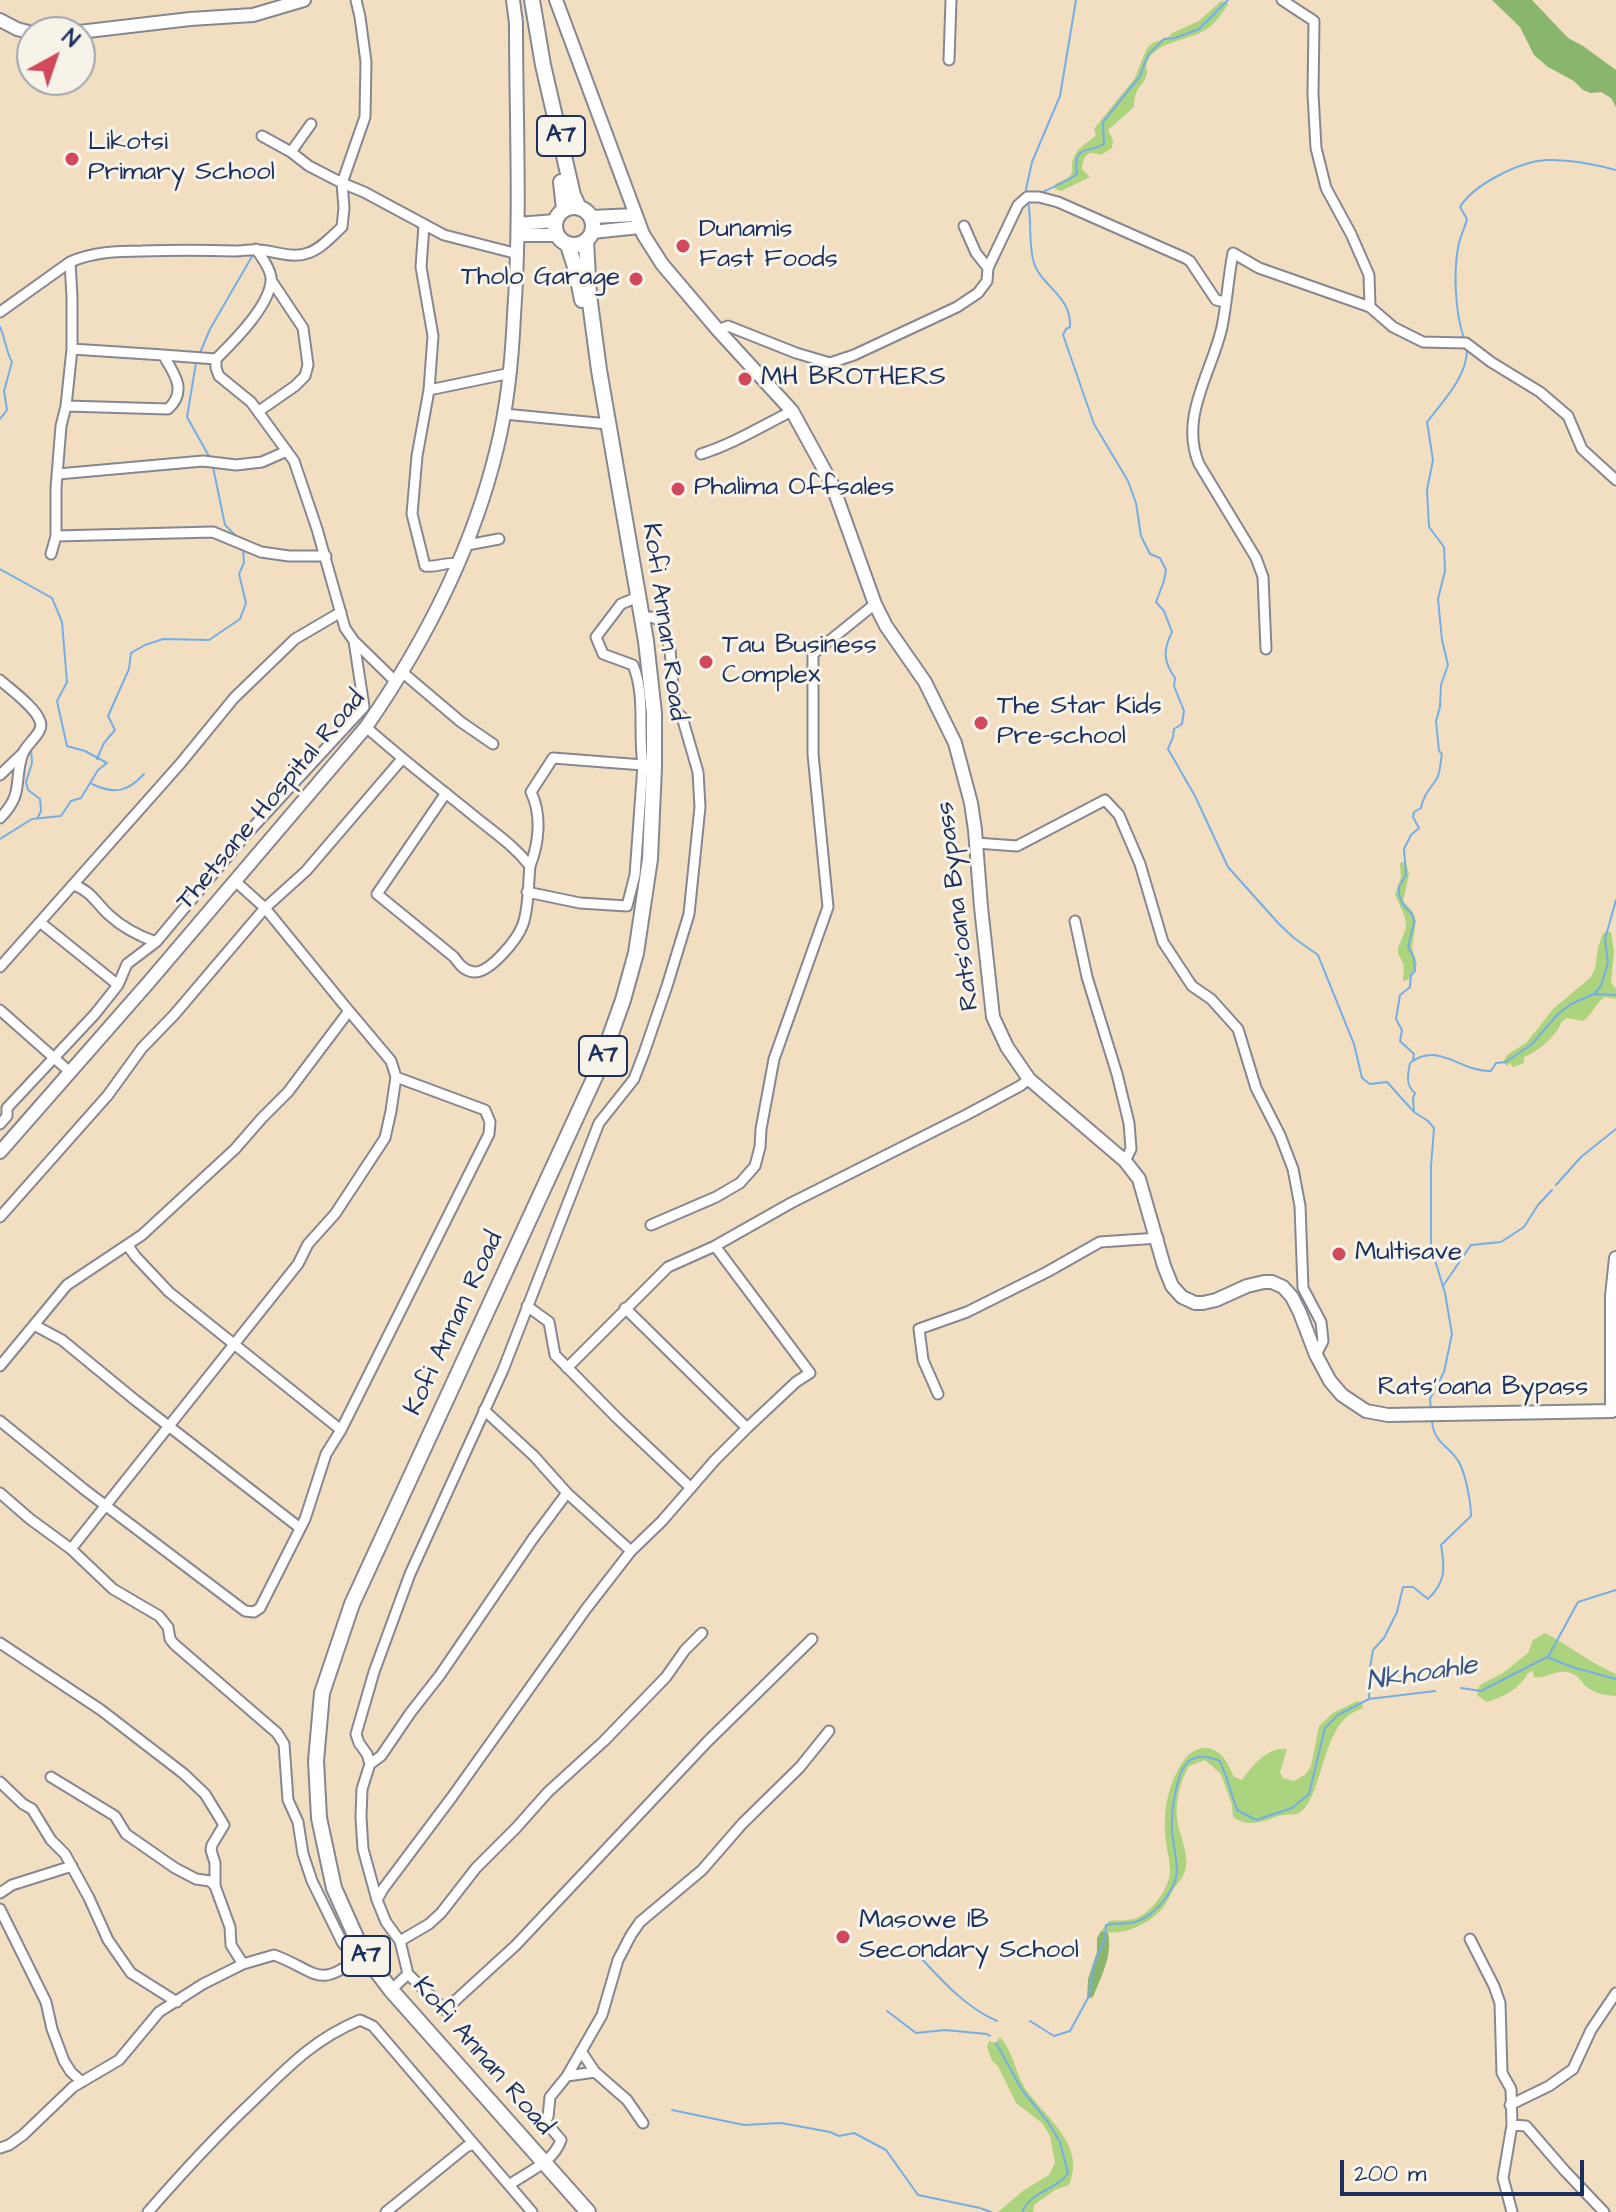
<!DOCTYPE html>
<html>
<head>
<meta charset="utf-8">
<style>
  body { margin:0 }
  #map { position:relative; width:1616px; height:2212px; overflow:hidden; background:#f2dfc2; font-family:"Architects Daughter",sans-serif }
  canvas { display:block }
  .north { position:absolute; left:16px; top:16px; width:80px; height:80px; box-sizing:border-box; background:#f7f3e8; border:2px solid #9fa5b1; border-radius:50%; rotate:40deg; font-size:22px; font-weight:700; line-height:32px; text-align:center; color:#1b2f5e }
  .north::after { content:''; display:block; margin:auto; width:28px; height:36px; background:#d1495b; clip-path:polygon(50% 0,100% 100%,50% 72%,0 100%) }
  .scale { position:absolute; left:1340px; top:2160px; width:244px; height:36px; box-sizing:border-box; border:4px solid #1b2f5e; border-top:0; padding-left:10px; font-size:24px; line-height:28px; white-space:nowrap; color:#1b2f5e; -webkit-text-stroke:6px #f7f3e8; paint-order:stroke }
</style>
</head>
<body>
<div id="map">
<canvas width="1616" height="2212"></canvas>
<div class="north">N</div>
<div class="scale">200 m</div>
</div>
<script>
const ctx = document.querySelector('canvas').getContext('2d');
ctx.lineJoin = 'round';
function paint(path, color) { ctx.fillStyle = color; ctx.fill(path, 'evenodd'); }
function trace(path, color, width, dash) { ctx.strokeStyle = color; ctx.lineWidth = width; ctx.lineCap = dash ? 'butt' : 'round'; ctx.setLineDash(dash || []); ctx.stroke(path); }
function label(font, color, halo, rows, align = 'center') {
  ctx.font = font + ' "Architects Daughter",sans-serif'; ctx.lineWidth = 6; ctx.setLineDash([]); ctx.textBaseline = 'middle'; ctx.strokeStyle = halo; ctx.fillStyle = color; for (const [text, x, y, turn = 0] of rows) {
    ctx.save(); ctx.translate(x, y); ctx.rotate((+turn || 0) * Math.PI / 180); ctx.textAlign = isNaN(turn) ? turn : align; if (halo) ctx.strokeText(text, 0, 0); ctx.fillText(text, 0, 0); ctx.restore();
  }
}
paint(new Path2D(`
  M1221,1L1227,2L1228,5C1222,13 1216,23 1207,29C1191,41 1149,41 1146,67C1146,69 1147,71 1147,73C1144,87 1134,85 1134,107L1108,130L1113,140L1112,148L1101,155C1088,150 1083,155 1082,169L1090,177L1061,191L1055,189V184C1084,172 1065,171 1076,153C1082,144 1090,142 1096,135L1094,129L1097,125L1135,78L1147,48L1153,43L1169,37L1172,33L1199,21Z
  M1402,862L1406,863L1409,874L1403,901L1413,912L1416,921L1412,948L1417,964L1408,980L1403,981L1404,966L1398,953V948L1406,928L1405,917L1395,894L1401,877L1400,863Z
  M1607,932H1611L1614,952L1611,982L1616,989V999L1605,997C1595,1003 1593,1014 1583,1021L1567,1018C1555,1027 1566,1017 1558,1029C1550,1041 1537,1052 1524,1057V1063L1513,1067L1510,1063L1507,1066L1503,1062L1507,1055L1526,1043L1554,1008L1590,978L1595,969L1598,948L1603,933Z
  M1545,1633C1570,1646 1590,1663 1616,1674V1696C1605,1695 1594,1694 1586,1686C1580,1681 1579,1676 1571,1673C1557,1668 1547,1679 1534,1677L1533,1671L1528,1673C1519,1689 1504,1697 1487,1702L1478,1696L1477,1690L1480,1685L1503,1673L1528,1653L1533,1640Z
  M1357,1701L1362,1703L1363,1708C1358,1710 1351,1713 1347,1717C1321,1738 1321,1804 1297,1814C1296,1815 1287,1814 1285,1815C1279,1815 1273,1818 1267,1820C1255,1824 1244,1825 1233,1817L1232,1805L1221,1774L1205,1760L1189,1766C1180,1781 1175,1802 1177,1819C1179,1835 1188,1850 1186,1867C1185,1875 1179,1882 1174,1888C1170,1895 1167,1903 1162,1909C1147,1925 1122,1937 1101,1931L1109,1921C1117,1920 1126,1921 1134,1919C1149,1915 1166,1892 1169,1878C1172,1867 1167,1852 1166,1841C1162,1814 1168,1781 1185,1759C1191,1751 1202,1746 1212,1749C1225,1754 1228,1765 1234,1777L1242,1780C1252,1765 1269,1746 1287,1749L1280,1772L1283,1778L1294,1781L1306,1774L1311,1766L1319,1726L1333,1713Z
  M1000,2037C1013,2051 1015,2072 1025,2088C1044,2117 1087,2144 1069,2185L1055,2190L1034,2205L1033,2212H998L1024,2190L1049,2175L1055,2163L1050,2136L1042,2123L1016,2103L998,2066L992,2061L987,2047L989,2041L996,2043Z`), '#acd37e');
paint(new Path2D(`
  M1492,0H1532L1568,38L1583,46L1616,70V107L1611,98L1601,92L1591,93L1583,90L1574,81L1548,67L1534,55L1520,27Z
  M1101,1931L1108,1933C1113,1955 1101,1977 1093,1997L1087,1999L1088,1979L1097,1952V1938Z`), '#89b56d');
trace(new Path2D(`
  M1041,193C1054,186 1065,183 1077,174C1073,143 1088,154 1104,144L1103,122L1140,76L1148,55L1164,39L1175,38L1199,29L1228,0
  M1027,195L1026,189L1032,162L1060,96L1076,0
  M1028,201C1032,221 1028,244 1034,263C1041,286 1072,296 1070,327L1066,329L1063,335L1094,424L1128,481L1136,503L1141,536L1150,554L1160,558L1166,570L1164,581L1156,602L1164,611L1172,632C1163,650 1163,661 1175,678L1174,686L1184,711L1182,724L1174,729L1173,737L1168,749L1195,796L1228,867L1279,924L1294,938L1318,955L1354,1044L1362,1078L1370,1084L1387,1082L1414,1112
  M0,327C5,338 6,351 12,362L4,391L7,410L0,419
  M1464,338C1455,313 1453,270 1459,243C1461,235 1465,227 1467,219L1460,207C1474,184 1521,161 1547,160C1571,159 1594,164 1616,170
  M200,353L210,329L254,253
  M196,363L187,417L210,458
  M213,467L225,525L238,538
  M0,569L52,598L62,622L67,682L57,701L67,746L85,751L107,763L98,770L81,798L71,801L61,816L32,819L0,839
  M31,748L32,763L26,782L28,790L40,799L41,811L38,817
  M97,759L104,743L115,730L108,716L129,669L131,653L145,645L163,639L209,640L240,619L246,603L239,574L244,563L243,547
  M92,784C113,794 127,793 144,774
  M1594,994L1616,995
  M1413,1060L1414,1054L1400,1041L1402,1030L1396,1019L1400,995L1410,987L1411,975L1415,971L1414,958L1408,947L1414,923L1413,916L1403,904L1399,895V887L1406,875L1404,849L1411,835L1419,828L1413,817L1414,812L1421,808C1423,796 1429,790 1436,780C1441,773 1440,762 1442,754L1439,751L1436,721L1440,707L1441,685L1448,665L1442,640L1438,599L1445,571L1444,547L1429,527L1427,490L1433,460L1427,422C1443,401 1468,376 1467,348
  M1556,1185L1581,1157L1616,1129
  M1443,1286L1471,1245L1501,1242L1524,1227L1538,1205L1552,1190
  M1431,1411L1430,1399L1444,1372L1452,1334L1445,1293L1431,1247V1166L1434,1128L1428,1121L1414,1112L1413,1098L1415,1093C1405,1085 1408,1074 1410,1063C1439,1041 1460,1072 1491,1071L1496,1063L1506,1062L1532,1044L1557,1015L1571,1004L1594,994L1601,986L1608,963L1605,939L1616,900
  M1548,1657L1578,1602L1616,1590
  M1461,1688L1481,1691L1547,1657L1572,1667L1616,1679
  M1369,1699L1370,1668L1373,1650L1384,1638L1397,1612L1403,1587H1413L1428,1599C1446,1582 1445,1568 1441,1545L1471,1516C1471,1502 1466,1477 1460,1464C1451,1446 1434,1445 1432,1421
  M922,1959C944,1983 967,2008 997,2021
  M887,2011L916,2033L945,2030L987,2034L990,2036
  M1030,2021L1054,2036L1070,2031L1089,1996L1094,1964L1105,1939L1106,1925C1115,1923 1123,1924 1131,1923C1150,1920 1169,1898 1175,1881C1180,1870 1173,1844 1172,1831C1171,1811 1174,1794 1180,1775C1188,1754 1201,1754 1220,1761L1227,1779L1237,1810L1256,1820L1292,1808L1309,1794L1325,1728L1338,1715L1369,1699L1435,1691
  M996,2043L1022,2090L1048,2122L1060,2142L1068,2173C1055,2191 1031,2191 1022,2212
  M672,2110L744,2125L781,2123L830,2132L839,2136L854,2133L886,2150L918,2195L980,2208L991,2212`), '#75aee5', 2);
const street = new Path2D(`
  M1282,0L1314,21L1313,94L1316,148L1326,188L1351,234L1369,275L1370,307L1393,327L1423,342L1466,343L1491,362L1540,392L1568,416L1582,449L1616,480
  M949,60L951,0
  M262,136L291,152L309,166L342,183L364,192L444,235L518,254
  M291,152L311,124
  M424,225L421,267L433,336L429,390L417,456L412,514L425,566C437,568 447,561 458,564
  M256,249C262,258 269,266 271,277C273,303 233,342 216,359V368L219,376L251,402L294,461L317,529L345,628L354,641L396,682
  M988,268L1018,205L1027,197H1039L1058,202L1185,258L1190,261L1216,300L1225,302
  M0,312L70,262C93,252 117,251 142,251C173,250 204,250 235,251C243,251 251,249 259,250C275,251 293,259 308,253C321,249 332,236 342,227L344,208L342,183L365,117L366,62L360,17L356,0
  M718,330L728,326L796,353L830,363L854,355L957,307L978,293L987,281L988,268L976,253L964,226
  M163,355L216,359
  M429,390L511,373
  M66,406L168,409C188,391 174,373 163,355L72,349
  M259,411L295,386L305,376L308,365L303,328L271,280
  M504,414L608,424
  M701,454C733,444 762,426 792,411
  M58,474L203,461L236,465L262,462L287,451
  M56,536L213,532L261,552L289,556H326
  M467,545L499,539
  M51,554L56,536V488L61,426L66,406L72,349V297L70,262
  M1266,649L1263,577L1256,558L1199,464C1179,417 1212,372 1222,327C1227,303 1228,278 1233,253L1259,268L1370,307
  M402,672L461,722L493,744
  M0,680C11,690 35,707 40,721C45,732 27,743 23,753C13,781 25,793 0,818
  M366,727C403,760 441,789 479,820C498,835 515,847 530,866C528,885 529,907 523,924C518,939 490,973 474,972C464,971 459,964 454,957L377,894L446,793
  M0,775L24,752
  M976,843L1017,846L1105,800L1119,815L1140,864L1163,942L1192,986L1211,999L1238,1029L1256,1088L1280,1135L1293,1169L1300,1206L1303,1288L1321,1322L1323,1341L1316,1355
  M530,866C539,843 542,815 531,792L553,758L643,765C638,733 646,696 633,665L603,654L596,637L621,604L638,597
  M74,885C91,891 96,903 109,915C122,927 139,936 156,942
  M527,892L580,903L627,906L635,875L643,765
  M1075,921L1087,977L1117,1074L1129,1123L1131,1149L1125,1161
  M41,923L118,985
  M0,967L180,764L234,698L295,639L341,612
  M0,1010L70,1072
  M0,1124L7,1116V1108L95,1014L118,985L127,964L156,942L243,838L364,707L354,641
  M0,1217L108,1095L142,1048L174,1015L265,908L306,871L402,759
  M651,1225L716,1197L740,1183L755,1166L760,1147L761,1129L774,1059L828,907L813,754V654L875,604
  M128,1246L136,1257L169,1292L341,1430
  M715,1246L791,1203L966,1115L1020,1086L1029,1079
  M527,1306L549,1322L555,1355L617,1418L691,1488
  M625,1308L747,1428
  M34,1325L62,1340L135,1400L300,1528
  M0,1366L67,1285L142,1235L235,1149L262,1118L288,1092L349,1011L265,908L235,881
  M938,1394L923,1360L919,1329L967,1312L1047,1272L1100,1242L1158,1238
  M484,1410L534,1456L567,1493L631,1551
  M0,1421L85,1490L245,1611L254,1612L260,1608L305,1519L326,1454L341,1430L489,1134L490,1122L485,1110L396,1077
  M0,1493L30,1519L71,1549L113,1589L159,1616L168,1627L170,1639L174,1644L277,1733L284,1744L288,1800L298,1822L303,1854L312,1881L342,1942L356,1959
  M71,1549L298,1264L308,1244L335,1214L385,1138L391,1111L396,1077L391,1061L349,1011
  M0,1643L101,1710L184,1774L205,1794L224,1825L212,1845L211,1850L215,1863V1886
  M370,1764L381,1756L411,1712L440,1675L532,1540L567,1493
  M51,1777L115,1816L126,1834L175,1868L196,1879L210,1881L215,1886L230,1927L231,1945L243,1964
  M0,1782L23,1804L32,1809L51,1840L65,1854L89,1898L108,1940L131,1973L177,2002
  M0,1893L12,1885L72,1866
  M377,1900L383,1889L452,1797L586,1609L631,1551L662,1521L715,1460L747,1428L796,1382L810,1373L715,1246L668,1267L567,1368
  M0,1909L46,2002L52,2029L64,2061L71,2072L82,2082
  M1470,1939L1494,1986L1500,2003L1502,2073L1511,2089L1512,2125L1503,2178L1512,2212
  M400,1941L429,1924L441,1913L476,1868L516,1828L548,1792L604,1741L666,1677L685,1650L702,1633
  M408,1974L445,2010L516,1945L708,1741L812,1639
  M391,1990L408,1974L400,1941L386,1922L377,1900L363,1849L361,1817L362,1789L370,1764L367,1754L359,1743L356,1734L374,1672L410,1574L503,1370L599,1123L634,1079L644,1053L667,986L689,914L700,807L698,772L682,717L675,712L670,649L662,622L652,617L642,618
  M581,2051L595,2072L627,2100L643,2123
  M567,2076L595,2072
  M1510,2105L1549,2086L1573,2069L1591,2030L1616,1993
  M1512,2125L1526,2126L1565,2171L1604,2212
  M0,2148L9,2145L23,2135L73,2087L119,2060L159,2012L203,1984L243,1964L274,1955C316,1970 317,1991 359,1957
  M509,2185C527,2172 553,2163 561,2140L544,2120L548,2117L550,2097L567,2076L602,2015L618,1960L631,1935L640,1922L702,1870L742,1824L800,1767L829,1731
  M148,2212C182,2173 216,2136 253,2101C288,2067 314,2039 360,2020L373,2026L532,2212
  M386,2212L466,2147L473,2144`);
const secondary = new Path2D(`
  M556,0L643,234L662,264L718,330L792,411L832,484L875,604L886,626L925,682L955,743L971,803L975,830L981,907L993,1017L1007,1047L1029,1079L1125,1161L1139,1179L1164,1266L1172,1286L1182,1297L1195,1303H1203L1216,1300L1247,1286L1264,1282H1272L1283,1287L1292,1297L1300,1313L1316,1355L1330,1381L1342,1395L1366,1411L1388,1415L1612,1411V1296L1616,1258
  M0,20L17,29L32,33
  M79,32L190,19L253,15L304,0
  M590,217L636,215
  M518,224L555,221
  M592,232L640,227
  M518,235H557
  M0,1152L149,982L366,727C425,642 473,548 497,448C508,404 512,360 514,315C521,218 516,121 516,23L513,0`);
const primary = new Path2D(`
  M532,0L543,65L573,195L579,208
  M561,182L564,209
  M555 226a19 19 0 1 1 38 0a19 19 0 1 1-38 0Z
  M586,241L589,295L599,370L646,641L654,713V767L650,859L636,953L623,1000L598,1070L352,1604L322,1693L316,1761L319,1818L334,1888L363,1953L391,1990L588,2212
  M568,245L576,270L582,300`);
trace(street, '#868790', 13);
trace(secondary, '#868790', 16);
trace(primary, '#868790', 18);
trace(street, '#fff', 9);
trace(secondary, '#fff', 12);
trace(primary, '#fff', 14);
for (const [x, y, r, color] of [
  [72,159,8,"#d1495b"],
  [683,246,8,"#d1495b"],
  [636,279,8,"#d1495b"],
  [745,379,8,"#d1495b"],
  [678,489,8,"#d1495b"],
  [706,662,8,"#d1495b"],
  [981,723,8,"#d1495b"],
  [1339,1254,8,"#d1495b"],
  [843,1937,8,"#d1495b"]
]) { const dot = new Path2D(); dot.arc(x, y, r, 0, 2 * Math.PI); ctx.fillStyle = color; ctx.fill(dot); trace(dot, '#f7f3e8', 3); }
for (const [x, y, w] of [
  [561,136,48],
  [603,1056,48],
  [366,1956,48]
]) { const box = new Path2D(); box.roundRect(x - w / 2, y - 20, w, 40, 6); ctx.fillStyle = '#f7f3e8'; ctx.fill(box); trace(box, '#1b2f5e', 2); }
label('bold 24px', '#1b2f5e', null, [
  ["A7",561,136],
  ["A7",603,1056],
  ["A7",366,1956]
]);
label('26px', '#1b2f5e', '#f7f3e8', [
  ["Likotsi",88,144],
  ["Primary School",88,174],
  ["Dunamis",699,231],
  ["Fast Foods",699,261],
  ["Tholo Garage",620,279,"right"],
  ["MH BROTHERS",761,379],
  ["Phalima Offsales",694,489],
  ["Tau Business",722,647],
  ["Complex",722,677],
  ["The Star Kids",997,708],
  ["Pre-school",997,738],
  ["Multisave",1355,1254],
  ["Masowe 1B",859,1922],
  ["Secondary School",859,1952]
], 'left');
label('26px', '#1b2f5e', '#f7f3e8', [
  ["Kofi Annan Road",663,622,82],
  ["Thetsane Hospital Road",272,801,-50],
  ["Rats'oana Bypass",959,906,-97],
  ["Kofi Annan Road",455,1324,-65],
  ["Rats'oana Bypass",1483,1389],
  ["Kofi Annan Road",482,2057,49]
]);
label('italic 28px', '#365586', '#f7f3e8', [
  ["Nkhoahle",1422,1675,-9]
]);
</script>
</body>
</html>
